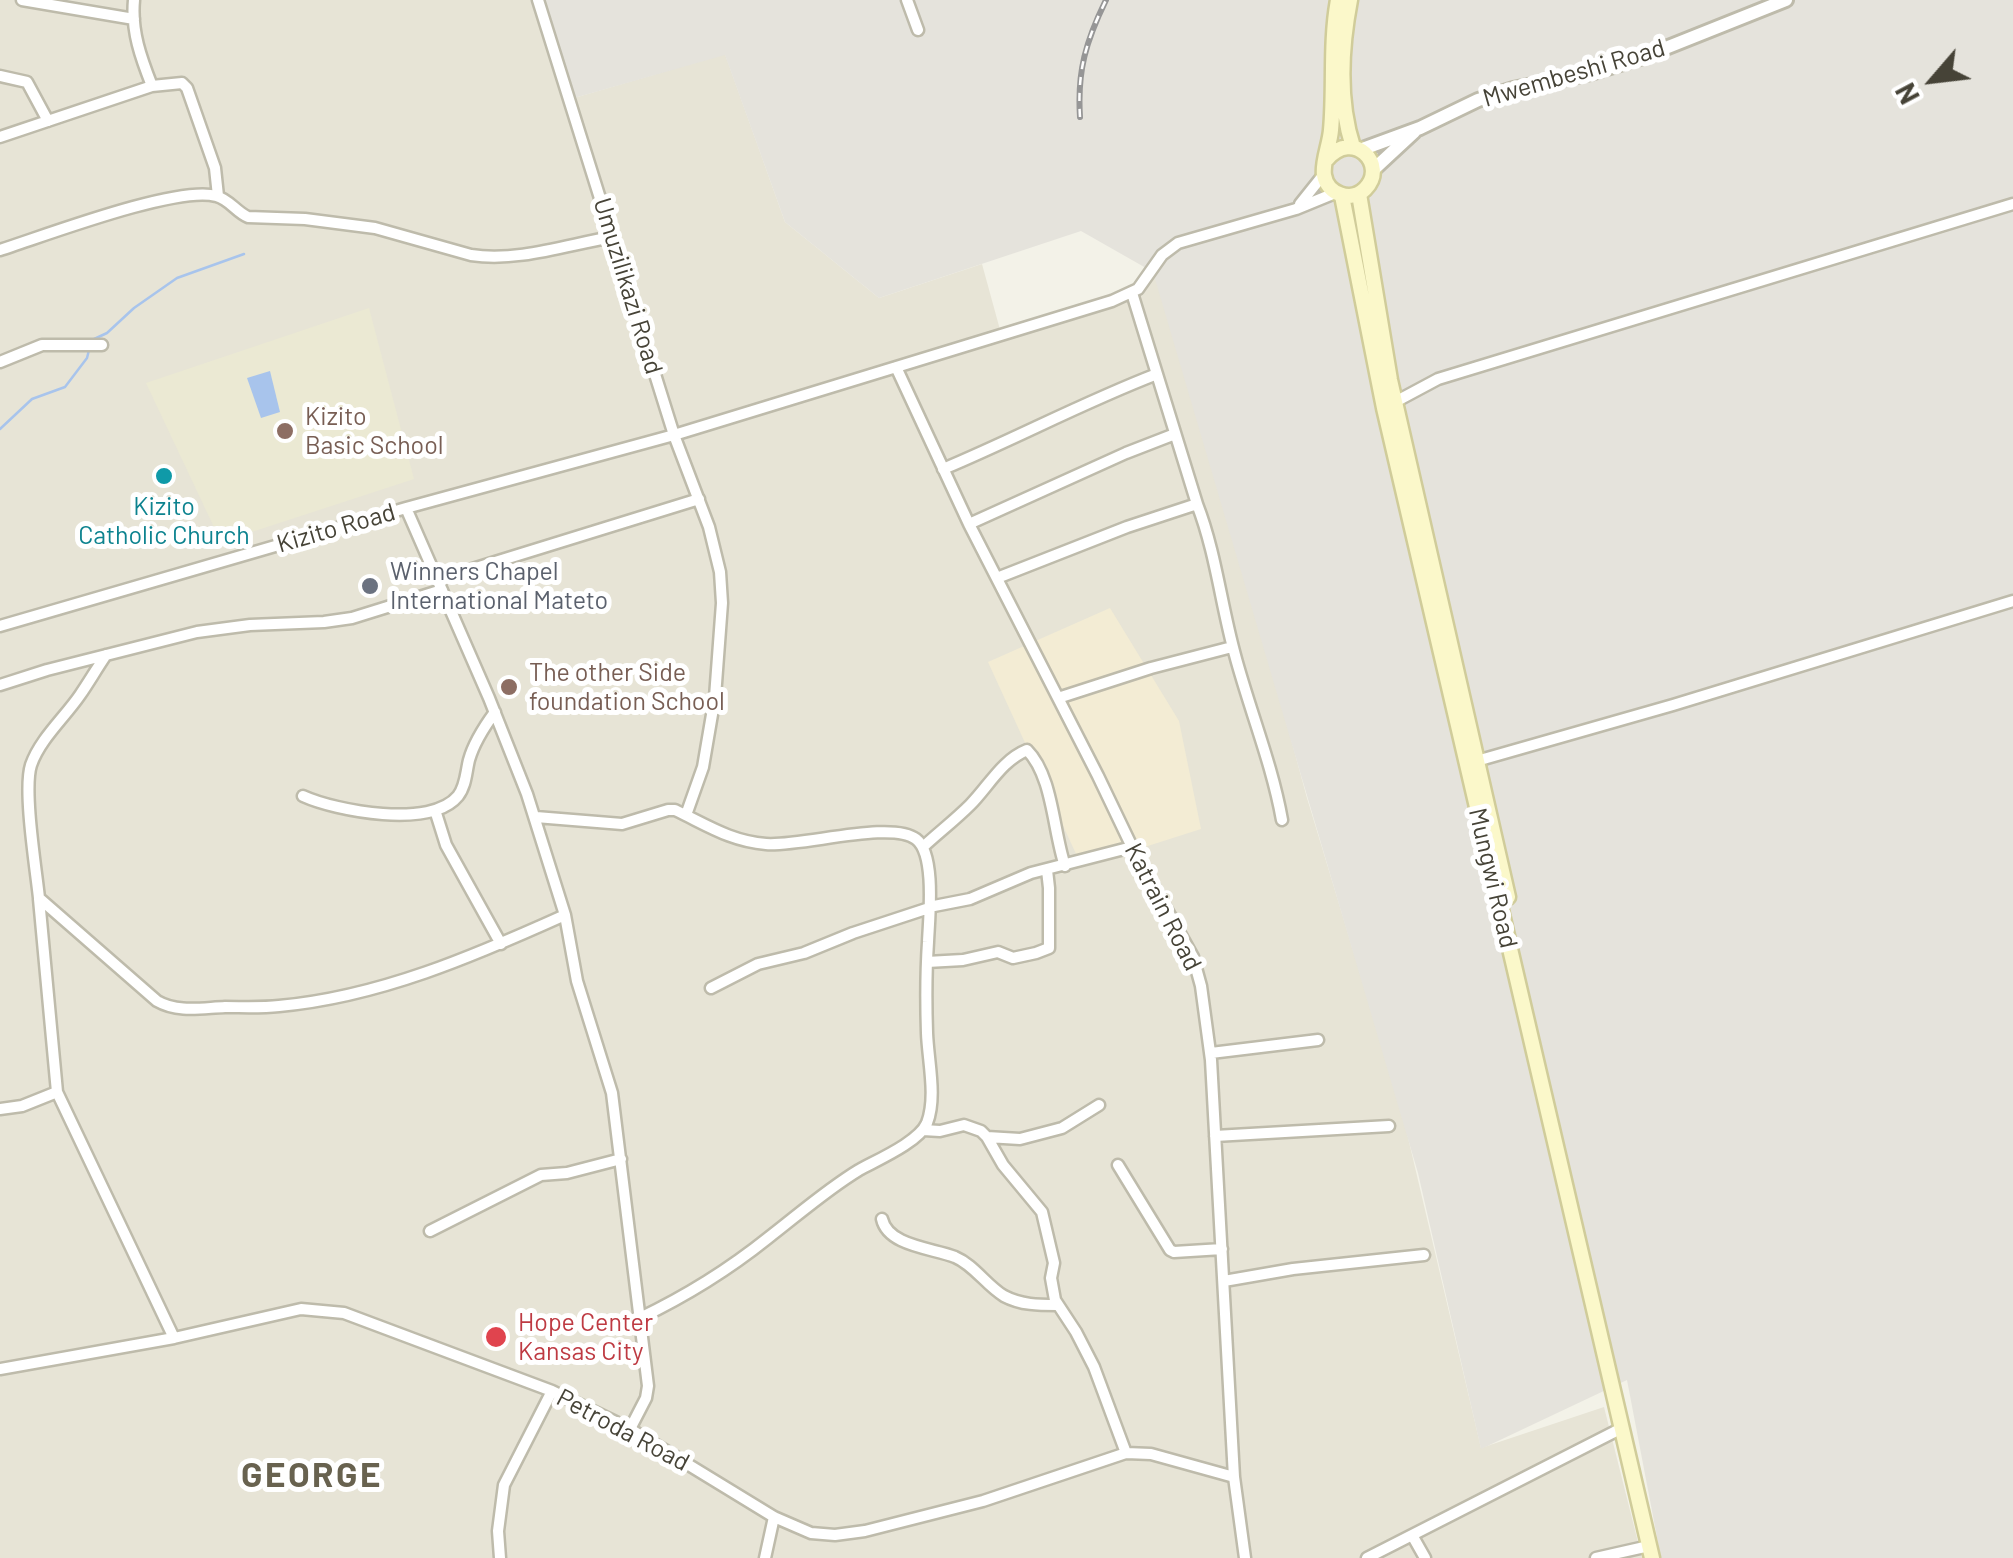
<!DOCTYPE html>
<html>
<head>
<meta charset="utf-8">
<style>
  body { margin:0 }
  #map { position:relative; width:2013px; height:1558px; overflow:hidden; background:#f3f2e8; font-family:Barlow,sans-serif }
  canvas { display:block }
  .north { position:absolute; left:1883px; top:30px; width:100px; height:100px; -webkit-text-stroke:8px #fff; paint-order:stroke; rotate:242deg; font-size:28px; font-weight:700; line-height:40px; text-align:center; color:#464337 }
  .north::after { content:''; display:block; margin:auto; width:35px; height:45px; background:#464337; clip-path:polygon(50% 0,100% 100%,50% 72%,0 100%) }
</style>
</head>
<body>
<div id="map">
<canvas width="2013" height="1558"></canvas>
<div class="north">N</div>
</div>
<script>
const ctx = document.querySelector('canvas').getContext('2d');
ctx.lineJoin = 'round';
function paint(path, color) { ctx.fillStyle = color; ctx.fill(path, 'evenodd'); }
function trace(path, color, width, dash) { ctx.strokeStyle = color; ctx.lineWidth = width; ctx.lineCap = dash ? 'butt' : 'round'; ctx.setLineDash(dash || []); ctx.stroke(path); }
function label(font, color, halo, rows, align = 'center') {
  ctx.font = font + ' Barlow,sans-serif'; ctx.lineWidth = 10; ctx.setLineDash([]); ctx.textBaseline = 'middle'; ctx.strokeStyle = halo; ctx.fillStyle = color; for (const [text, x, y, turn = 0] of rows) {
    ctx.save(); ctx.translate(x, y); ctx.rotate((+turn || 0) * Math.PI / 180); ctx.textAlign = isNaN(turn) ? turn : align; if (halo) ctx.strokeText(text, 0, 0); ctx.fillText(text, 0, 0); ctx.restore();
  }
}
paint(new Path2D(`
  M0,0H535L567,100L725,54L785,222L879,298L982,264L1002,337L1114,305L1160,256L1307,798L1402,1112L1481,1448L1604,1407L1642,1558H0Z`), '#e7e4d6');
paint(new Path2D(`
  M1110,608L1179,721L1201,829L1082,867L988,662Z`), '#f3ecd4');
paint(new Path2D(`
  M535,0H2013V1558H1661L1627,1380L1481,1449L1418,1173L1153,272L1081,231L879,298L785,222L725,55L567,100Z`), '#e5e3dc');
paint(new Path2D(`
  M369,308L414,479L221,542L146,383Z`), '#ebe9d3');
paint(new Path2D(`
  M270,371L280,412L261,418L247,378Z`), '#a8c4ec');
trace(new Path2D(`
  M92,340L107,333L134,308L177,278L244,254
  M0,429L32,399L65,387L87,358L89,350`), '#a8c4ec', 2.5);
const minor = new Path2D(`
  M22,0L134,19
  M538,0L674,435L709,527L720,572L722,603L715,697L703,767L686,815
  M907,0L918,30
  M0,76L27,82L48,121
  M152,86L182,83L187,88L215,168L218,196
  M0,137L152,86C141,58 131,31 134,0
  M1300,204L1324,174
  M0,250C44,236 178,185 216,196C229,199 236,212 248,217L305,219L375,228L471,255C518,262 566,245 612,237
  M1132,293L1197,504
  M0,362L42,345H102
  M896,367L969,524L1098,776L1132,847L1193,957L1201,986L1211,1060L1234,1477L1245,1558
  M1395,402L1438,379L2013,204
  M943,469C1015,439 1084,402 1157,374
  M406,508L489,698L527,794L565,915L577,981L612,1093L648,1386L646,1398L630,1429
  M969,524L1126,453L1175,434
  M997,578L1127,527L1197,504C1216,553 1221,605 1235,655C1250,711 1272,764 1282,820
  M437,580L699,499
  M0,626L406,508L674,435L1112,301L1138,289L1162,255L1178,243L1296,209L1335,193
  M106,655C97,668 89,682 80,695C65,717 40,739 31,765C23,790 36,869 39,898L157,1001C178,1013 201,1008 225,1007C243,1007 261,1008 279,1006C379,997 474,956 565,915
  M0,685L47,670L197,632L250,625L324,622L352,618L442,590
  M1058,698L1151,668L1232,647
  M1473,762L1673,705L2013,601
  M303,796C336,811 431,829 458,796C466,786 466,772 469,760C474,742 484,727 495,712
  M435,810L446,845L501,944
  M536,817L622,824L668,810H675C707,825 730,841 766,844C801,847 891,820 916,839C936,854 929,918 928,942C926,972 926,1003 927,1033C928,1061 937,1097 927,1123C919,1142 877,1160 859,1170C826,1190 798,1215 768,1238C728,1270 686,1296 640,1318
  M923,847C938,833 955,820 970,805C988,787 1002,760 1027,750C1053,776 1053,831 1065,866
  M39,899L57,1092
  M929,907L970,899L1031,873L1132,847
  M927,962L963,960L998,952L1013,958L1036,953L1049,948V888L1047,870
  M711,988L758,964L804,953L853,933L929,908
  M1211,1053L1318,1040
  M0,1109L22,1106L57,1092L174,1338
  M923,1130L940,1131L964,1125L981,1131L987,1137L1003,1165L1042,1212L1054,1263L1051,1278L1055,1300L1076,1332L1094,1367L1126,1453
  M1215,1136L1389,1126
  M987,1137L1020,1139L1062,1128L1099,1105
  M1118,1165L1170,1250L1174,1252L1222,1249
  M882,1219C888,1246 932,1248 955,1257C974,1265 986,1285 1004,1296C1021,1305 1039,1305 1057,1305
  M430,1231L541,1175L567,1173L621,1159
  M1224,1281L1293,1269L1424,1255
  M0,1369L174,1338L301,1309L344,1313L552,1391L630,1429L774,1517L811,1533L835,1535L865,1531L983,1501L1126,1453L1151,1454L1234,1477
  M1412,1535L1425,1558
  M500,1558L498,1531L504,1485L552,1391
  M765,1558L774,1517
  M1367,1558L1622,1428
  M1596,1558L1649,1546`);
const tertiary = new Path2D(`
  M1360,150L1420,128L1478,100L1513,89L1591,73L1643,57L1786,0
  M1373,170L1414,132`);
const secondary = new Path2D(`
  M1350,0C1341,47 1338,101 1353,147
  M1327,159C1353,128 1389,165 1365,189C1351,203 1327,194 1324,175C1322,162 1330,144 1331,130C1335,87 1330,44 1338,0
  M1359,194L1390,380L1508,897
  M1342,196L1384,408L1652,1558`);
trace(minor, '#bebbab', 15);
trace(tertiary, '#bebbab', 18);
trace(secondary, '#d0cc9a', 19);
trace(minor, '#fff', 10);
trace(tertiary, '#fff', 12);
trace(secondary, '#fbf8ca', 14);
const rail = new Path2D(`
  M1080,117C1077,71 1086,41 1106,0`);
trace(rail, '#969696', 6);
trace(rail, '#fff', 2.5, [8]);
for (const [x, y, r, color] of [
  [285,431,10,"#8d6e63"],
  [164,476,10,"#0f9aa8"],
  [370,586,10,"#6b7280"],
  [509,687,10,"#8d6e63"],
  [496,1337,12,"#e0444e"]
]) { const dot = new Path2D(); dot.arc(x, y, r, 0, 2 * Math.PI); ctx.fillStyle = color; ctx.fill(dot); trace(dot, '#fff', 4); }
label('25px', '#464337', '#fff', [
  ["Mwembeshi Road",1574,73,-16],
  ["Umuzilikazi Road",628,286,73],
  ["Kizito Road",336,528,-16],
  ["Mungwi Road",1493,878,77],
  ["Katrain Road",1163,907,63],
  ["Petroda Road",623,1430,28]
]);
label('25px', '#785e54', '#fff', [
  ["Kizito",305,417],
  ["Basic School",305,446],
  ["The other Side",529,673],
  ["foundation School",529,702]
], 'left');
label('25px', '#0d838f', '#fff', [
  ["Kizito",164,507],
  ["Catholic Church",164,536]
]);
label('25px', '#5b616d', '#fff', [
  ["Winners Chapel",390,572],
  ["International Mateto",390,601]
], 'left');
label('25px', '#be3a42', '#fff', [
  ["Hope Center",518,1323],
  ["Kansas City",518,1352]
], 'left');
ctx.letterSpacing = '2.5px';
label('bold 35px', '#68624f', '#fff', [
  ["GEORGE",312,1475]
]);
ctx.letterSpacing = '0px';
</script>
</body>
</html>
